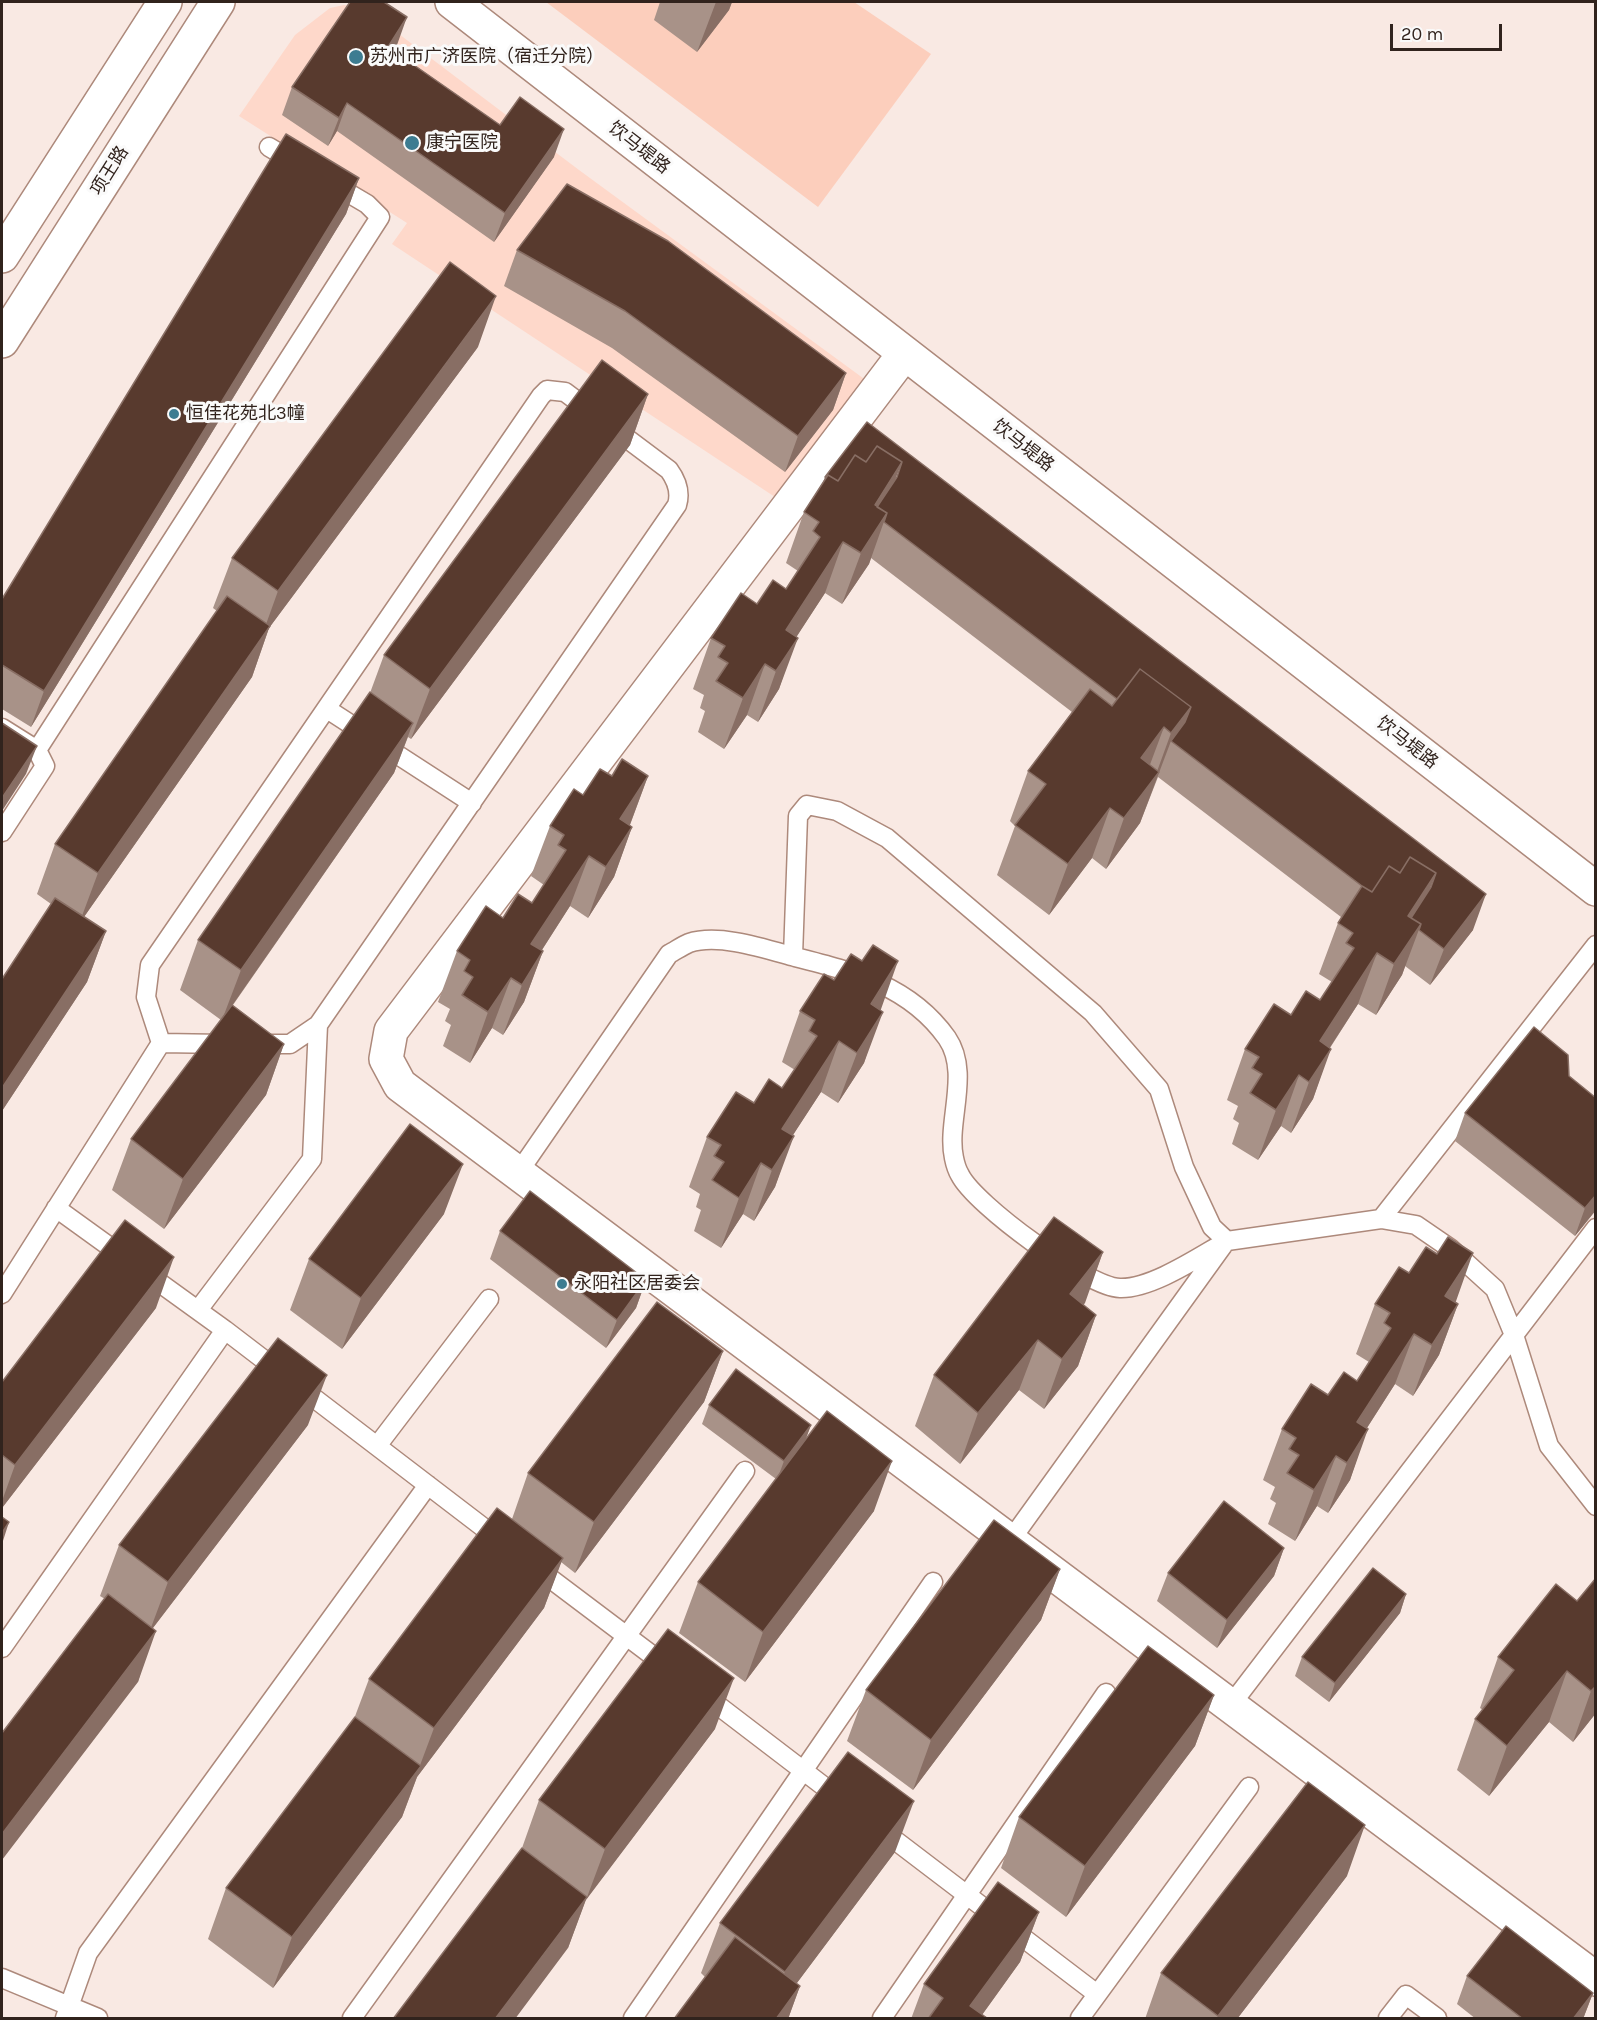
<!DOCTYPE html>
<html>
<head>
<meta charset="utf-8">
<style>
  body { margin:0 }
  #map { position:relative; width:1597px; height:2020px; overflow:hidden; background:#f9e9e3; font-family:Karla,sans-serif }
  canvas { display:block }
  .frame { position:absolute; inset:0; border:3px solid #31231d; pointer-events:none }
  .scale { position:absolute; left:1390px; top:24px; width:112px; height:27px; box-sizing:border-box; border:3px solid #31231d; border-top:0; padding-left:8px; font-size:18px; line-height:21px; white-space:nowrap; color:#31231d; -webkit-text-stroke:4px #fafafa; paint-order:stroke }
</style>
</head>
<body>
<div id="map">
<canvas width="1597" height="2020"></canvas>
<div class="frame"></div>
<div class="scale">20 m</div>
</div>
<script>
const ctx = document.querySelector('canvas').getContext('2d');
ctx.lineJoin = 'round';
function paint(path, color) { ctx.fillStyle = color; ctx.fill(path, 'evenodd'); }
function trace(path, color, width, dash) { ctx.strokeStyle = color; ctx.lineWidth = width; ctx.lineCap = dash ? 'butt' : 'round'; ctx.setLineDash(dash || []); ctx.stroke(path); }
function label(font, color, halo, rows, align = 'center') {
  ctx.font = font + ' Karla,"Noto Sans SC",sans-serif'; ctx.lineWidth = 6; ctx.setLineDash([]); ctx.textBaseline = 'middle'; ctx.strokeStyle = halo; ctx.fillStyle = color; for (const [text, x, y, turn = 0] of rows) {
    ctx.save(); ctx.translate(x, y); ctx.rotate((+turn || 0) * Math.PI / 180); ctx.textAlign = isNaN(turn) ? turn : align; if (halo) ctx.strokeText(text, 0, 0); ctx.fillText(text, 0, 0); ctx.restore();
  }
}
paint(new Path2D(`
  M344,5L361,7L383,22L579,170L867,381L778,499L392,244L407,223L239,116L295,35L330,8Z`), '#fed8ca');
paint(new Path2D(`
  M546,2H854L931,54L818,207Z`), '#fccebc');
const service = new Path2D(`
  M269,147L296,163
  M327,709L472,803
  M2,728L37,750L380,217L367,204L333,184
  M2,832L45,766L37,750
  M793,956L798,816L807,805L837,811L887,838L1093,1013L1159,1089L1184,1167L1212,1227L1227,1241L1381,1219L1416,1225L1451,1249L1495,1289L1514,1335L1549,1446L1596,1506
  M161,1043L225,1044
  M518,1173L669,954C675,951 682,946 689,943C719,933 766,949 795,957C855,972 910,986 947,1038C971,1073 946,1122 954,1158C955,1163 957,1170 960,1175C975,1205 1087,1287 1120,1288C1152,1289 1200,1256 1227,1241
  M56,1208L225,1330L501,1541
  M1381,1219L1596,945
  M2,1294L161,1043L146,997L150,965L541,396L547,390L565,392L669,470C677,481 681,492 677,505L318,1025L290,1044H262
  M198,1310L312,1159L318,1025
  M377,1446L489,1299
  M1010,1541L1224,1244
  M535,1567L669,1668
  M2,1648L225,1330
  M703,1694L843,1801
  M1230,1706L1596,1228
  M879,1828L1097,1994
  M2,1978L98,2018
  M65,2018L88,1953L428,1485
  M352,2018L745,1471
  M633,2018L933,1582
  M882,2018L1106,1693
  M1080,2018L1249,1787
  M1388,2018L1406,1995L1437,2018`);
const minor = new Path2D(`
  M452,2L1596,889
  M904,354L391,1031L386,1059L400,1085L1596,1979`);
const secondary = new Path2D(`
  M2,256L165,2
  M2,341L218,2`);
trace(service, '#ad897b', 21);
trace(minor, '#ad897b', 36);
trace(secondary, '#ad897b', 36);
trace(service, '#fff', 18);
trace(minor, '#fff', 33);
trace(secondary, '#fff', 33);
paint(new Path2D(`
  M660,2H732L729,10L697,52L654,20Z
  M397,45L393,50L500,125L554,157L494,242L337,131L328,146L282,115L292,87Z
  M359,178L346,214L31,727L2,709V599Z
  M517,250L846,373L833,410L785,472L612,348L504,286Z
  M478,347L269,628L252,677L84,917L106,931L87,982L2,1111V979L51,904L37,894L55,844L217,611L213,608L232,558Z
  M648,394L630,445L411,739L408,737L394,773L233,1005L284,1044L266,1095L164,1229L112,1190L131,1139L221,1020L180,990L198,940L370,693L384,655Z
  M825,477L1473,930L1430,985L1405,966L1402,975L1376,1015L1358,1004L1330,1048L1313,1099L1291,1133L1281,1126L1258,1160L1232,1144L1239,1123L1233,1119L1238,1106L1227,1100L1245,1049L1291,1015L1320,1000L1332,982L1319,974L1338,923L1341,917L1158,777L1140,823L1106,869L1092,858L1049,915L997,875L1015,826L1010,821L1028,771L1072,712L871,558L869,564L842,604L825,593L796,637L779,689L758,722L747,715L724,749L698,732L705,711L700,708L704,695L693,689L711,638L757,604L786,589L798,571L786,563L804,512L823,482Z
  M612,776H648L630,825L632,827L614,877L588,918L570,906L542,950L543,951L524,1002L503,1035L492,1028L470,1063L443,1046L451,1025L445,1021L450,1009L438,1002L457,951L503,918L532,903L544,885L531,876L550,826L583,795Z
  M880,1010L864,1063L838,1103L821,1092L792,1136L775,1187L754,1221L743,1214L721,1248L694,1231L701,1210L696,1207L700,1194L689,1187L707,1137L754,1103L782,1088L795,1070L782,1062L800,1011Z
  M1569,1076L1596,1098V1210L1575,1236L1455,1141L1465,1113Z
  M444,1214L342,1349L290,1310L309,1259Z
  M500,1231L646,1280L636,1308L606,1348L490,1259Z
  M1103,1252L1083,1305L1096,1315L1078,1366L1044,1409L1019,1390L960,1464L915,1426L934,1375Z
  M1455,1303L1458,1304L1439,1355L1413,1396L1395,1384L1367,1428L1350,1480L1328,1513L1317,1506L1295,1541L1268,1524L1276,1503L1270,1499L1275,1487L1263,1480L1282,1429L1328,1395L1357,1381L1369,1362L1356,1354L1375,1304Z
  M156,1308L2,1508V1382Z
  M723,1351L704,1402L575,1573L561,1562L544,1608L417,1777L402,1817L273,1988L208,1939L226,1888L354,1719L369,1679L512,1519L528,1473Z
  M709,1405L811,1425L805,1440L874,1511L745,1682L679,1633L698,1582L776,1479L702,1424Z
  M308,1425L153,1628L138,1682L105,1599L100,1596L119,1545Z
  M1284,1548L1274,1576L1217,1648L1157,1601L1168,1573Z
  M1060,1569L1041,1620L913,1790L847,1741L866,1690Z
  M1596,1578V1713L1573,1742L1549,1722L1489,1796L1457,1770L1475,1719L1483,1710L1480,1708L1498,1657L1577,1601Z
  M1406,1594L1400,1613L1329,1702L1295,1676L1302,1657Z
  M1214,1695L1195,1746L1066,1917L1001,1868L1019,1817Z
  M715,1729L586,1899L568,1948L522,1848L539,1800Z
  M895,1852L796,1984L800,1986L788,2019H674L705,1977L701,1973L720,1923Z
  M1347,1876L1237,2019H1145L1161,1973Z
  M1039,1912L1020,1962L982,2015L987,2019H911L924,1984Z
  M1467,1976L1593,1993L1583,2019H1476L1457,2004Z`), '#a89288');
paint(new Path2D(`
  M716,2H732L729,10L697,52Z
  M407,17L397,45L378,75L388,47Z
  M347,103L337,131L328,146L339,118Z
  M564,129L554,157L494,242L505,213Z
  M359,178L346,214L31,727L44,691Z
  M496,296L478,347L269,628L252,677L79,924L98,873L260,641L278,591Z
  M846,373L833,410L785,472L798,436Z
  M648,394L630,445L411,739L430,689Z
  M902,462L880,519L875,505Z
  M887,513L869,564L842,604L861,553Z
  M843,542L825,593L775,670L786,630Z
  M798,638L779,689L758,722L776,671Z
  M765,664L747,715L724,749L743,698Z
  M1191,707L1177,745L1171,741L1140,823L1106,869L1124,818L1155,777L1171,733Z
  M413,723L394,773L222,1020L241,970Z
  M1164,727L1145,778L1141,758Z
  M37,746L26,774L2,811V798Z
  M648,776L629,827L620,819Z
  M1110,808L1092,858L1049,915L1068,864Z
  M632,827L614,877L588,918L606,867Z
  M589,856L570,906L520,984L531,944Z
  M1436,873L1415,927L1408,916Z
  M1486,894L1473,930L1430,985L1444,949Z
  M1421,924L1402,975L1376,1015L1394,964Z
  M106,931L87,982L2,1111V1088Z
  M543,951L524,1002L503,1035L522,985Z
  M1377,953L1358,1004L1308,1081L1320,1041Z
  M898,961L880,1012L871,1004Z
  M511,978L492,1028L470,1063L488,1012Z
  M883,1012L864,1063L838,1103L857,1053Z
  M839,1041L821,1092L771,1169L782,1129Z
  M284,1044L266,1095L164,1229L183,1179Z
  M1331,1049L1313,1099L1291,1133L1309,1082Z
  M1299,1075L1281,1126L1258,1160L1276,1110Z
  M794,1136L775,1187L754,1221L772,1170Z
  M761,1163L743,1214L721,1248L739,1198Z
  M463,1164L444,1214L342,1349L361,1298Z
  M1596,1195V1210L1575,1236L1585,1208Z
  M1103,1252L1085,1303L1052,1345L1070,1294Z
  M1473,1253L1455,1304L1445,1296Z
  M174,1257L156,1308L2,1508V1501L15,1465Z
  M646,1280L636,1308L606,1348L617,1320Z
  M1458,1304L1439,1355L1413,1396L1432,1345Z
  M1096,1315L1078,1366L1044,1409L1062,1359Z
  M1414,1334L1395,1384L1345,1462L1357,1422Z
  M1038,1340L1019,1390L960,1464L978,1413Z
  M723,1351L704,1402L575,1573L594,1522Z
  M327,1375L308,1425L149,1633L168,1582Z
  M811,1425L804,1444L777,1480L784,1461Z
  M1368,1429L1350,1480L1328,1513L1347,1463Z
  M1336,1456L1317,1506L1295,1541L1314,1490Z
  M892,1461L874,1511L745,1682L763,1632Z
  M9,1522L2,1544V1533Z
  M1284,1548L1274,1576L1217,1648L1227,1620Z
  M563,1558L544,1608L417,1777L402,1817L273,1988L292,1937L419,1768L434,1728Z
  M1060,1569L1041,1620L913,1790L931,1740Z
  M1406,1594L1400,1613L1329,1702L1335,1683Z
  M156,1631L138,1682L2,1860V1834Z
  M1567,1671L1549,1722L1489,1796L1507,1746Z
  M734,1678L715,1729L586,1900L605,1849Z
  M1596,1686V1713L1573,1742L1591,1691Z
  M1214,1695L1195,1746L1066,1917L1085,1866Z
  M914,1801L895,1852L770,2019H768L785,1972Z
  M1365,1825L1347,1876L1237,2019H1217L1218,2016Z
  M587,1897L568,1948L515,2019H495Z
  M1039,1912L1020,1962L979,2019L970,2006Z
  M800,1986L788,2019H776Z
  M1593,1993L1583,2019H1573Z`), '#886e64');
const building = new Path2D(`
  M350,2H384L407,17L388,47L500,125L520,97L564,129L505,213L347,103L339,118L292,87Z
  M286,134L359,178L44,691L2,665V599Z
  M567,184L668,241L846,373L798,436L625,311L517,250Z
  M450,262L496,296L278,591L232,558Z
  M602,360L648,394L430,689L384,655Z
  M867,422L1486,894L1444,949L1419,930L1421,924L1411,918L1431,887L1436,873L1410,857L1400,873L1389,866L1372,892L1362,886L1171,741L1185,722L1191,707L1140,669L1117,699L884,522L887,513L877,507L897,477L902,462L877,446L866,462L855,455L838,481L828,475L826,478L825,477Z
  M877,446L902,462L875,505L887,513L861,553L843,542L786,630L798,638L776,671L765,664L743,698L716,681L728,663L718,657L725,646L711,638L741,593L757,604L773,580L786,589L820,537L813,531L819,522L804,512L828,475L838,481L855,455L866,462Z
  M227,596L270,626L98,873L55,844Z
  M1140,669L1191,707L1171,733L1164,727L1141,758L1159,772L1124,818L1110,808L1068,864L1015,825L1046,784L1028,771L1090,689L1112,706Z
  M370,692L413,723L241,970L198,940Z
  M2,723L37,746L2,798Z
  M622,759L648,776L620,819L632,827L606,867L589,856L531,944L543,951L522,985L511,978L488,1012L462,995L473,977L464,971L470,960L457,951L486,906L503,918L518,894L532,903L566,850L558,845L564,835L550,826L574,789L583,795L600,769L612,776Z
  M1410,857L1436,873L1408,916L1421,924L1394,964L1377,953L1320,1041L1331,1049L1309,1082L1299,1075L1276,1110L1250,1093L1262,1074L1252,1068L1259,1057L1245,1049L1274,1004L1291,1015L1306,991L1320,1000L1354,948L1346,943L1353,933L1338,923L1362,886L1372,892L1389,866L1400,873Z
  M55,898L106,931L2,1088V979Z
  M873,945L898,961L871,1004L883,1012L857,1053L839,1041L782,1129L794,1136L772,1170L761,1163L739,1198L712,1180L724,1162L714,1156L721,1145L707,1137L736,1092L754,1103L769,1079L782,1088L817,1036L809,1031L815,1020L800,1011L824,974L834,980L851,954L862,961Z
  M232,1005L284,1044L183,1179L131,1139Z
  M1534,1027L1568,1055L1569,1076L1596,1098V1195L1585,1208L1465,1113Z
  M410,1124L463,1164L361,1298L309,1259Z
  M530,1191L646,1280L617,1320L500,1231Z
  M1054,1217L1103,1252L1070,1294L1096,1315L1062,1359L1038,1340L978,1413L934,1375Z
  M125,1220L174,1257L15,1465L2,1455V1382Z
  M1448,1237L1473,1253L1445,1296L1458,1304L1432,1345L1414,1334L1357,1422L1368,1429L1347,1463L1336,1456L1314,1490L1287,1473L1299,1455L1289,1449L1296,1438L1282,1429L1311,1384L1328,1395L1344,1372L1357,1381L1391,1328L1384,1323L1390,1313L1375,1304L1399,1267L1409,1273L1426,1247L1437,1254Z
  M657,1302L723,1351L594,1522L528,1473Z
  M278,1338L327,1375L168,1582L119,1545Z
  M736,1369L811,1425L784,1461L709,1405Z
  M827,1411L892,1461L763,1632L698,1582Z
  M1224,1501L1284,1548L1227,1620L1168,1573Z
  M497,1508L563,1558L434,1728L369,1679Z
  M2,1517L9,1522L2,1533Z
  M994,1520L1060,1569L931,1740L866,1690Z
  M1373,1568L1406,1594L1335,1683L1302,1657Z
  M1596,1578V1686L1591,1691L1567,1671L1507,1746L1475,1719L1514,1670L1498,1657L1556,1584L1577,1601Z
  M108,1594L156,1631L2,1834V1733Z
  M668,1629L734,1678L605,1849L539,1800Z
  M1148,1646L1214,1695L1085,1866L1019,1817Z
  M355,1717L421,1766L292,1937L226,1888Z
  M848,1752L914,1801L785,1972L720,1923Z
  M1308,1782L1365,1825L1218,2016L1161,1973Z
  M522,1848L587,1897L495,2019H393Z
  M998,1882L1039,1912L970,2006L987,2018L928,2019L943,1998L924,1984Z
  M1506,1926L1593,1993L1573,2019H1523L1467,1976Z
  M735,1937L800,1986L776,2019H674Z`);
paint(building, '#583a2e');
trace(building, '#886e64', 1.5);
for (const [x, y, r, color] of [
  [356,57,8,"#3d7c91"],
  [412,143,8,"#3d7c91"],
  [174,414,6,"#3d7c91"],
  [562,1284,6,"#3d7c91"]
]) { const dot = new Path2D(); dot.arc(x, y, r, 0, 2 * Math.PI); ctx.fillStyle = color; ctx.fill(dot); trace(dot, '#fafafa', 2); }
label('18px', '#31231d', '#fafafa', [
  ["苏州市广济医院（宿迁分院）",370,57],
  ["康宁医院",426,143],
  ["恒佳花苑北3幢",186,414],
  ["永阳社区居委会",574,1284]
], 'left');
label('18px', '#31231d', '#fafafa', [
  ["饮马堤路",639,148,38],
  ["项王路",110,171,-58],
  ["饮马堤路",1023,446,38],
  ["饮马堤路",1407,743,38]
]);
</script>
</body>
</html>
